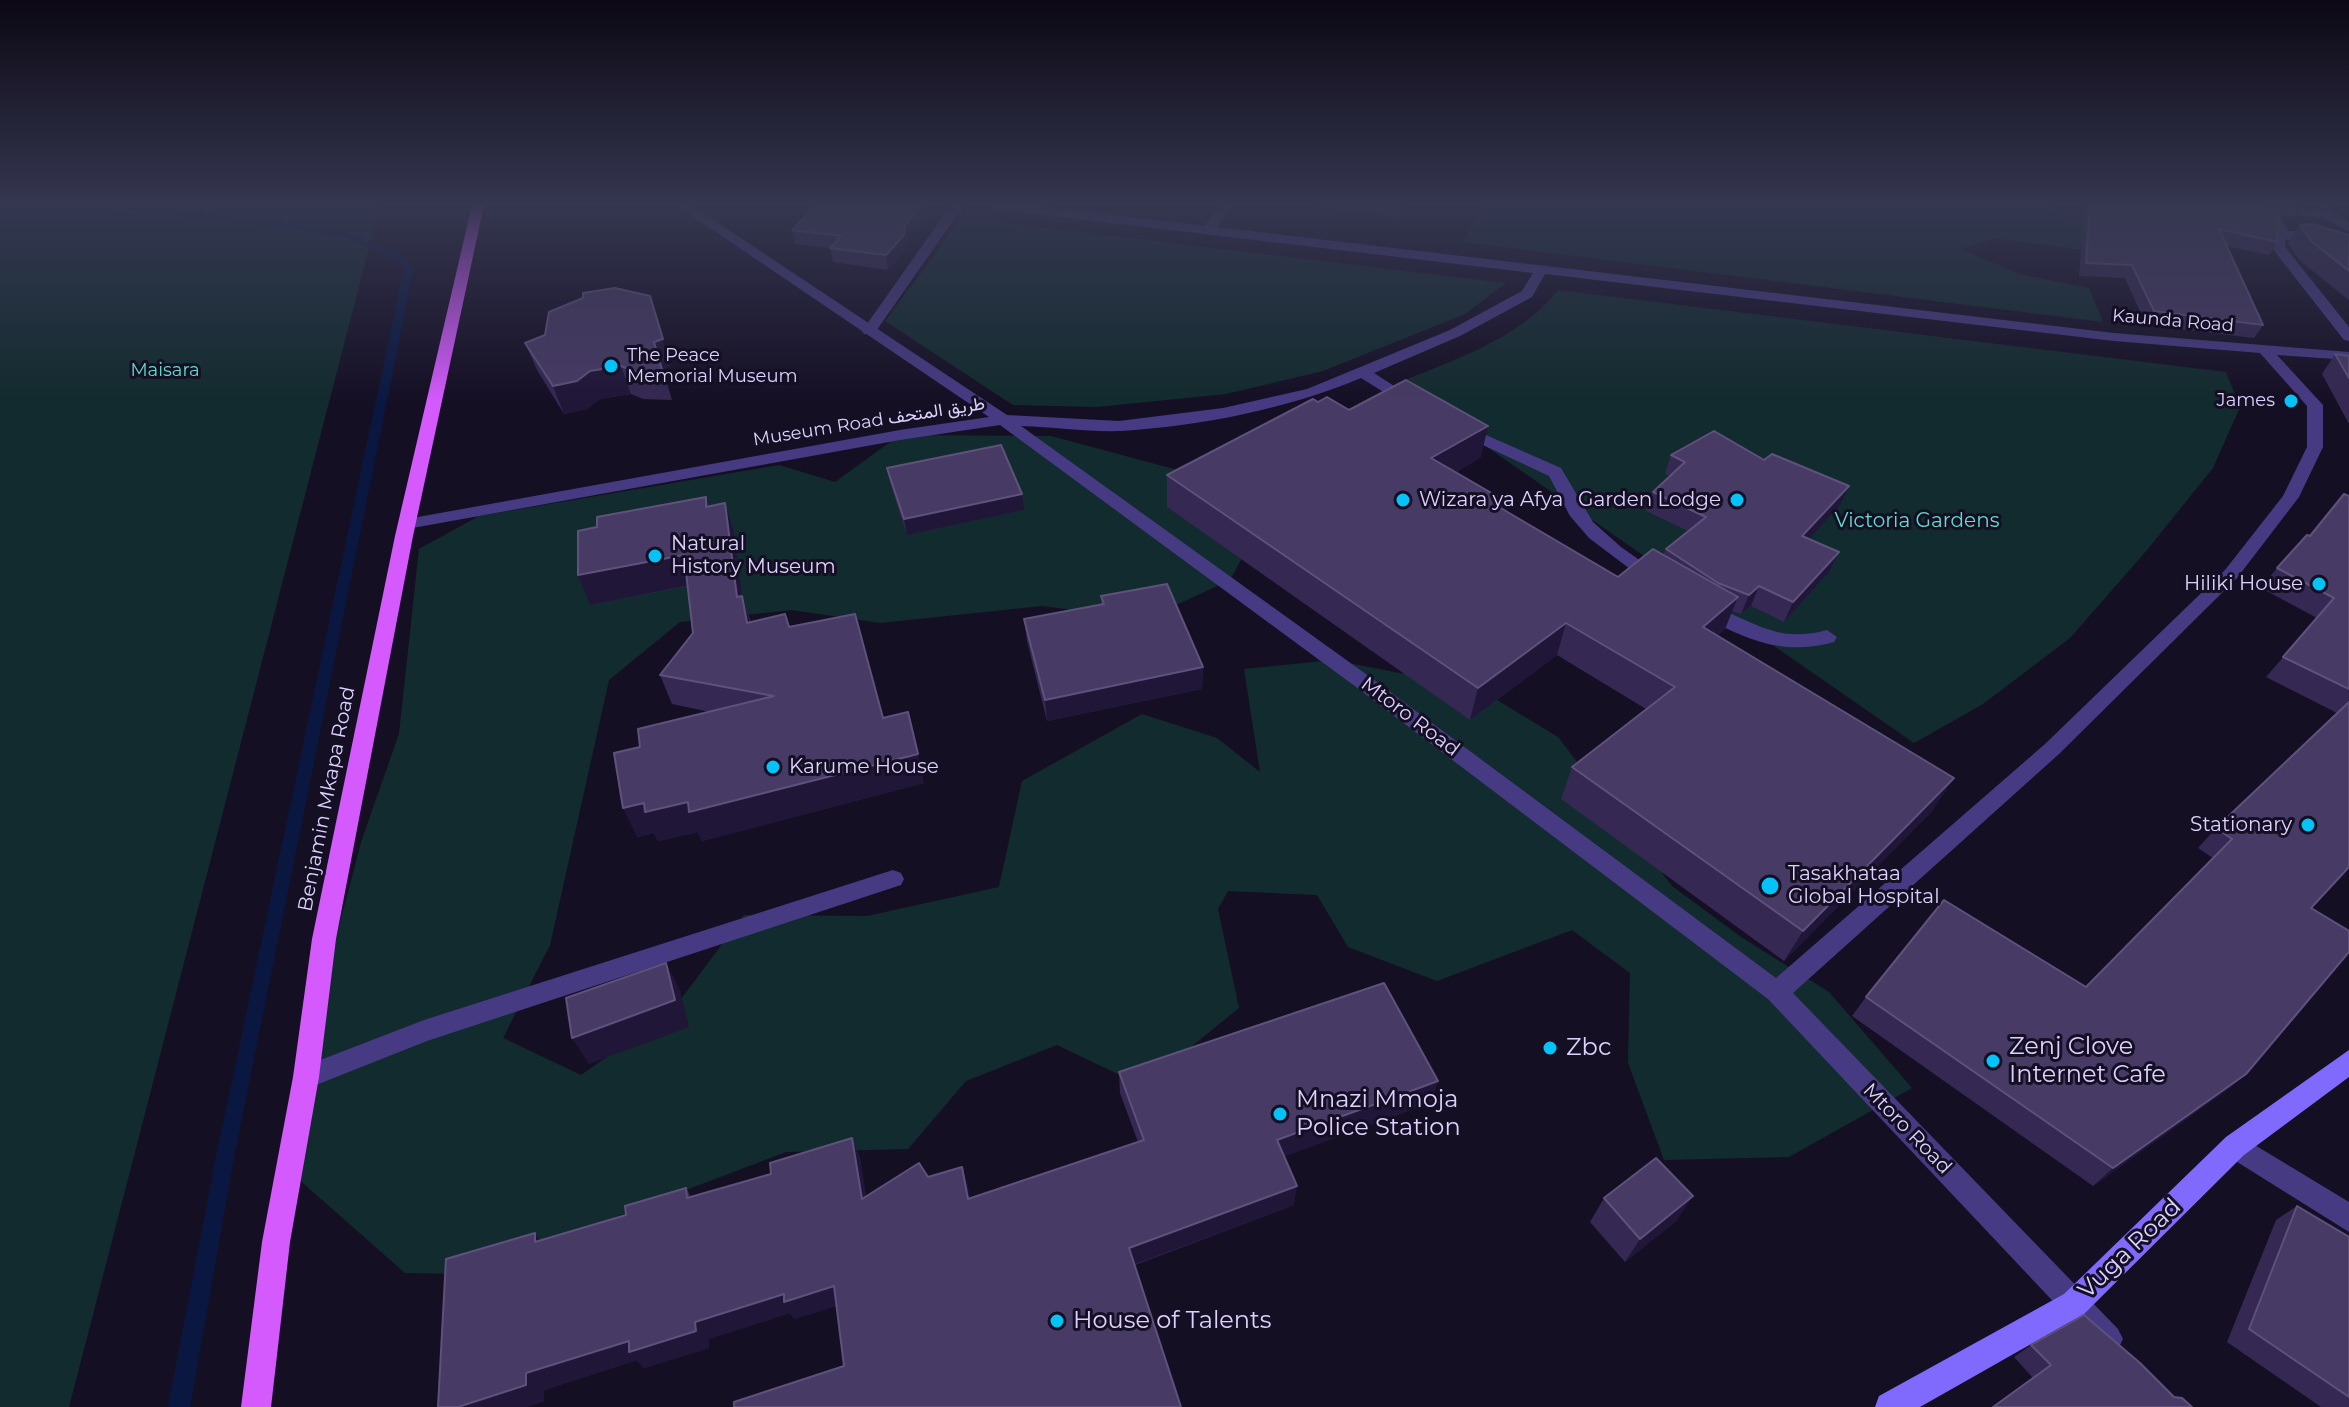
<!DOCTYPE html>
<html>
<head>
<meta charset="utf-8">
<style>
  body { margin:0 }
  canvas { display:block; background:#150f24 }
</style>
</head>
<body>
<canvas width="2349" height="1407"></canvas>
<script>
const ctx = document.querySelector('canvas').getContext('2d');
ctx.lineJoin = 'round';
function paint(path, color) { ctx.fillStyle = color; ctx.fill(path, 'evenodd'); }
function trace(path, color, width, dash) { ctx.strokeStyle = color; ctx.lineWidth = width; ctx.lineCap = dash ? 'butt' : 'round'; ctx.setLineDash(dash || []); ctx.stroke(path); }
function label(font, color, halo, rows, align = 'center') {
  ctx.font = font + ' Montserrat,Vazirmatn,sans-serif'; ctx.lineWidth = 6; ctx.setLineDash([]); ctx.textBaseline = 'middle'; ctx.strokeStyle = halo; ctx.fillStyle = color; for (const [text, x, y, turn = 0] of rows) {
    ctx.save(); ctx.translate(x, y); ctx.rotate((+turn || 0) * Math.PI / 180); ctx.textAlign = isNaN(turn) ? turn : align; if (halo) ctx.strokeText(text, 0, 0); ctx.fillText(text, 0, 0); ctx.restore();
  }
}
paint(new Path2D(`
  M0,205H380L69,1407H0Z
  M1483,205H2046L2071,217V221L2094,225L2096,252L1994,238L1961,249L2019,274L2089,288L2103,322L1463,242Z
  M962,218L1506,283L1465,314L1323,371L1226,394L1097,407L1013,405L885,321Z
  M1558,290L2226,372L2240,407L2213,468L2147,550L2070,638L1983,704L1914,743L1396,384C1452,360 1519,340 1558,290Z
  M900,435L1051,436L1185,472L1263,519L1230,580L1146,619L1042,606L880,623L792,610L680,622L609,680L550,945L503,1038L581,1075L672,1011L744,915L867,916L999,887L1022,781L1142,714L1217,738L1260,772L1244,669L1333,660L1405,674L1497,700L1558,737L1672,886L1741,937L1829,992L1912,1088L1789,1157L1664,1160L1628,1063L1630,973L1572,930L1437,981L1348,947L1317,895L1228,891L1218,909L1239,1008L1143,1086L1057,1045L966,1081L908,1149L786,1152L465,1274L405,1273L296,1177L337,934L362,839L399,734L419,549L479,516L779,465L835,482Z`), '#122b2e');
paint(new Path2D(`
  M92,205H123L344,230L402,256L414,267L234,1157L190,1407H168L216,1157L404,268L396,260L342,236Z`), '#0a1841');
paint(new Path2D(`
  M951,205H964L874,334H864L862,331Z
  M1219,205H1232L1213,234H1203L1201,231Z
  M2239,205L2319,209L2318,205H2330L2332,211L2349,222V232L2323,217L2279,215L2290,234L2283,238L2278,237L2267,217Z
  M893,870L901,873L904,879L901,885L427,1041L306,1089L297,1085L293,1077L297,1069L424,1020Z`), '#463a82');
paint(new Path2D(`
  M676,205H691L1007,415L1119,421L1223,408L1307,389L1450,330L1522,291L1533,273L993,209L987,205H1029L2114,333L2349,352V360L2277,355L2323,405V447L2299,497L2237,578L2059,754L1793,993L2118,1329L2123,1339L2118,1349L2108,1354L2098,1349L1768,999L1356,687L1000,425L900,440L407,529L401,528L398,524L407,519L900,430L989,417ZM1545,274L2114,341L2260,353L2307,406V447L2283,496L2225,570L2045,744L1776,978L1370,677L1021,426C1054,427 1088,432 1120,431C1201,426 1287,409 1361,378L1406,406H1416V400L1374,373L1460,336L1532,297Z
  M2278,231H2310L2349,240V248L2310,239L2285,240L2286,248L2349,327V341L2344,340L2272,248L2271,240Z
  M1461,424L1561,468L1593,522L1621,547L1662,576L1665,580L1662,584H1650L1589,538L1570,516L1549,476L1455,432V426Z
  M1704,604C1751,617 1773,645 1827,630L1837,637L1834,642C1780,657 1745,638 1697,614L1695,610L1697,606Z
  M2235,1133L2349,1202V1232L2226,1155L2222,1146L2226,1137Z`), '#463a82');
paint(new Path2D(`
  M2349,1050V1077L2244,1155L2084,1314L1920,1407H1875L1879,1396L2064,1294L2226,1137Z`), '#806afd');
paint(new Path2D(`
  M472,205H484L413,536L336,939L319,1077L290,1242L271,1407H241L262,1242L293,1077L312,939L395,536Z`), '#d45afd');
paint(new Path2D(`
  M816,205H927L929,215L907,240L906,249L888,270L833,262L830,248L795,244L792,230Z
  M1303,205H1404L1401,217Z
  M2085,205H2270L2277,242L2269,255L2226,246L2263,325L2254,338L2146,325L2125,278L2079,276Z
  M2300,225L2349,235V300L2299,260L2288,243Z
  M525,343L671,366L663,369L672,400L643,399L631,394L600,399L587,409L564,414L537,370Z
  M2335,354L2349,356V424L2322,374Z
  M1318,402L1349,410L1481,457L1456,472L1505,511L1618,577L1663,555L1666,549L1688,531L1646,511L1653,492L1670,476L1665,474L1671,455L1840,505L1809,539L1839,552L1829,572L1784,622L1751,606L1741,614L1732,611L1725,629L1717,636L1933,810L1784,961L1561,799L1572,767L1646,709L1557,655L1470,720L1167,507V475Z
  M887,468L1024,510L907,535L890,483Z
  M2349,496V867L2311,908L2246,1074L2224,1092L2093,1186L1852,1016L1866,997L2086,987L2213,858L2198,848L2216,828L2337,713L2266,677L2317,618L2261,588L2277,568Z
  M706,497L709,506L734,532L742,596L751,622L789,627L883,718L924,783L702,841L698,832L658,841L654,833L637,837L640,747L710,712L672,704L660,675L693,633L688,586L590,605L597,527Z
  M1101,596L1203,667L1202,689L1047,721L1027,641L1024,619L1101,604Z
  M1119,1072L1432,1102L1285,1156L1294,1205L1135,1265L844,1366L836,1306L794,1319L790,1313L708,1339L709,1348L644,1368L637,1360L544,1390V1401L526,1407L535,1233L542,1241L626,1215L686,1188L691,1197L771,1174L852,1138L860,1158L866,1197L962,1167L970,1198L1138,1142L1120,1093Z
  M1604,1198L1677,1220L1625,1262L1590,1222Z
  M2297,1206L2349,1237V1407H2321L2227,1342L2276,1220Z
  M2031,1345L2174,1397L2192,1407H1992L2033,1378L2014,1357Z`), '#352852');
paint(new Path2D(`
  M923,205H927L929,215L907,240L906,249L888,270L886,255L905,225Z
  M658,324L671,366L663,369L672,400L654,342Z
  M621,366L631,394L600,399L587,409L564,414L553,386L590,371Z
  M1488,426L1481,457L1426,489L1431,458Z
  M1849,486L1840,505L1794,556L1802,536Z
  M1022,494L1024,510L907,535L904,519Z
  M1507,502L1500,534L1499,507Z
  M725,503L734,532L746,626L737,597Z
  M1839,552L1829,572L1784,622L1793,602Z
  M684,555L695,584L590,605L578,575Z
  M1759,586L1751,606L1741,614L1749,595Z
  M742,596L751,625L747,623Z
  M1738,597L1725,629L1690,659L1703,627Z
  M1566,623L1557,655L1470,720L1478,688Z
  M1203,667L1202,689L1047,721L1045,700Z
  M918,754L924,783L702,841L698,832L658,841L654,833L637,837L623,808Z
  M1954,778L1933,810L1784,961L1803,931Z
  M666,963L680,990L689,1027L589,1064L572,1038Z
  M2246,1074L2224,1092L2093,1186L2113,1168Z
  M1438,1081L1432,1102L1275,1160L1277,1140Z
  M852,1138L860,1158L870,1218L862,1199Z
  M962,1167L968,1186L973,1218L968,1199Z
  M1297,1186L1294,1205L1130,1266L1129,1248Z
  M1693,1196L1677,1220L1625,1262L1640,1239Z
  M535,1233L551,1252L535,1242Z
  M834,1286L843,1304L794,1319L790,1313L708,1339L709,1348L644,1368L637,1360L544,1390V1401L526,1407H458L526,1373L784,1294Z`), '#201638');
const building = new Path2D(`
  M816,205H923L905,225L904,235L886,255L830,248L841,236L792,230Z
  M2090,205H2270L2273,207L2278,220L2277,242L2219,229L2263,325L2154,311L2132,265L2086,263Z
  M2312,224L2349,235V271L2312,242L2300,225Z
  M615,288L650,296L663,339L654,342L663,373L633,371L621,366L590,371L577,381L553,386L525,343L545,335L549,312L583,298V293Z
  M2335,354L2349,356V378Z
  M1406,380L1488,426L1431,458L1507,502L1499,507L1618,577L1653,549L1738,597L1703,627L1954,778L1803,931L1572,767L1675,687L1566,623L1478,688L1167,475L1313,399L1318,402L1327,397L1349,410Z
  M1714,431L1764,460L1772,454L1849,486L1802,536L1839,552L1793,602L1759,586L1749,595L1718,583L1666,549L1706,517L1653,492L1685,462L1671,455Z
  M1001,445L1022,494L904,519L887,468Z
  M2344,494L2349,496V689L2283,657L2334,598L2277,568L2307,535L2310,536Z
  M706,497V507L725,503L737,597L742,596L747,623L785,614L789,627L855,614L883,718L908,712L918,754L689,812L688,802L645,812L644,803L623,808L614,753L640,747L638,729L774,696L660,675L693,633L684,555L578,575V531L597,527V517Z
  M1167,584L1203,667L1045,700L1024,619L1104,604L1101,596Z
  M2349,702V867L2311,908L2349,931V952L2246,1074L2113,1168L1866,997L1944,900L2086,987L2232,839L2216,828Z
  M666,963L675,1000L572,1038L566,998Z
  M1384,983L1438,1081L1277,1140L1297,1186L1129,1248L1181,1407H734V1402L844,1366L834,1286L784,1302V1294L695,1322L696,1331L629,1352V1341L526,1373V1385L458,1407H438L446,1259L535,1233V1242L626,1215L625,1206L686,1188L687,1198L771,1174L770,1163L852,1138L862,1199L919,1163L928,1177L962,1167L968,1199L1144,1140L1119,1072Z
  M1656,1158L1693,1196L1640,1239L1604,1198Z
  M2297,1206L2349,1237V1397L2249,1329Z
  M2084,1315L2140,1363L2174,1397L2182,1398L2192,1407H1993L2051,1365L2031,1345Z`);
paint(building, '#473a64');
trace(building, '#5e527c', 2);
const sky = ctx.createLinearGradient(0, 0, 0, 402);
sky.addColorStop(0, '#0c0814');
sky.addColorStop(0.51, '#353750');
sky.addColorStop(1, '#35375000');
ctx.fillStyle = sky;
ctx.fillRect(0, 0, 2349, 402);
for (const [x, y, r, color] of [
  [611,366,8,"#03c3f9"],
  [2291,401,8,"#03c3f9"],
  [1403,500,8,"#03c3f9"],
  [1737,500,8,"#03c3f9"],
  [655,556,8,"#03c3f9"],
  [2319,584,8,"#03c3f9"],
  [773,767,8,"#03c3f9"],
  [2308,825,8,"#03c3f9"],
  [1770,886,10,"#03c3f9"],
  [1550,1048,8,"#03c3f9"],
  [1993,1061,8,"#03c3f9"],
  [1280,1114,8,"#03c3f9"],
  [1057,1321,8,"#03c3f9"]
]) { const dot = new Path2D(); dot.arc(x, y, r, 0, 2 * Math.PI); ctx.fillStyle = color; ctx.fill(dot); trace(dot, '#150f24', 3); }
label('18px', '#ddd2fe', '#150f24', [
  ["Kaunda Road",2173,321,5],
  ["Museum Road طريق المتحف",869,422,-9]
]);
label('18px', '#ddd2fe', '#150f24', [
  ["The Peace",627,356],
  ["Memorial Museum",627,377],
  ["James",2275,401,"right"]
], 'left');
label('18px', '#5edece', '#150f24', [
  ["Maisara",165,371]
]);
label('20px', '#ddd2fe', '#150f24', [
  ["Wizara ya Afya",1419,500],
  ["Garden Lodge",1721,500,"right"],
  ["Natural",671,544],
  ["History Museum",671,567],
  ["Hiliki House",2303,584,"right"],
  ["Karume House",789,767],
  ["Stationary",2292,825,"right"],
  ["Tasakhataa",1788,874],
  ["Global Hospital",1788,897]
], 'left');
label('20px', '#5edece', '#150f24', [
  ["Victoria Gardens",1917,521]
]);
label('20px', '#ddd2fe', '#150f24', [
  ["Mtoro Road",1410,717,37],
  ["Benjamin Mkapa Road",327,799,-79],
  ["Mtoro Road",1907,1129,46]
]);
label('24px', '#ddd2fe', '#150f24', [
  ["Zenj Clove",2009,1047],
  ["Internet Cafe",2009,1075],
  ["Zbc",1566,1048],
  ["Mnazi Mmoja",1296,1100],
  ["Police Station",1296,1128],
  ["House of Talents",1073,1321]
], 'left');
label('24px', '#ddd2fe', '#150f24', [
  ["Vuga Road",2130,1249,-44]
]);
</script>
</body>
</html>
